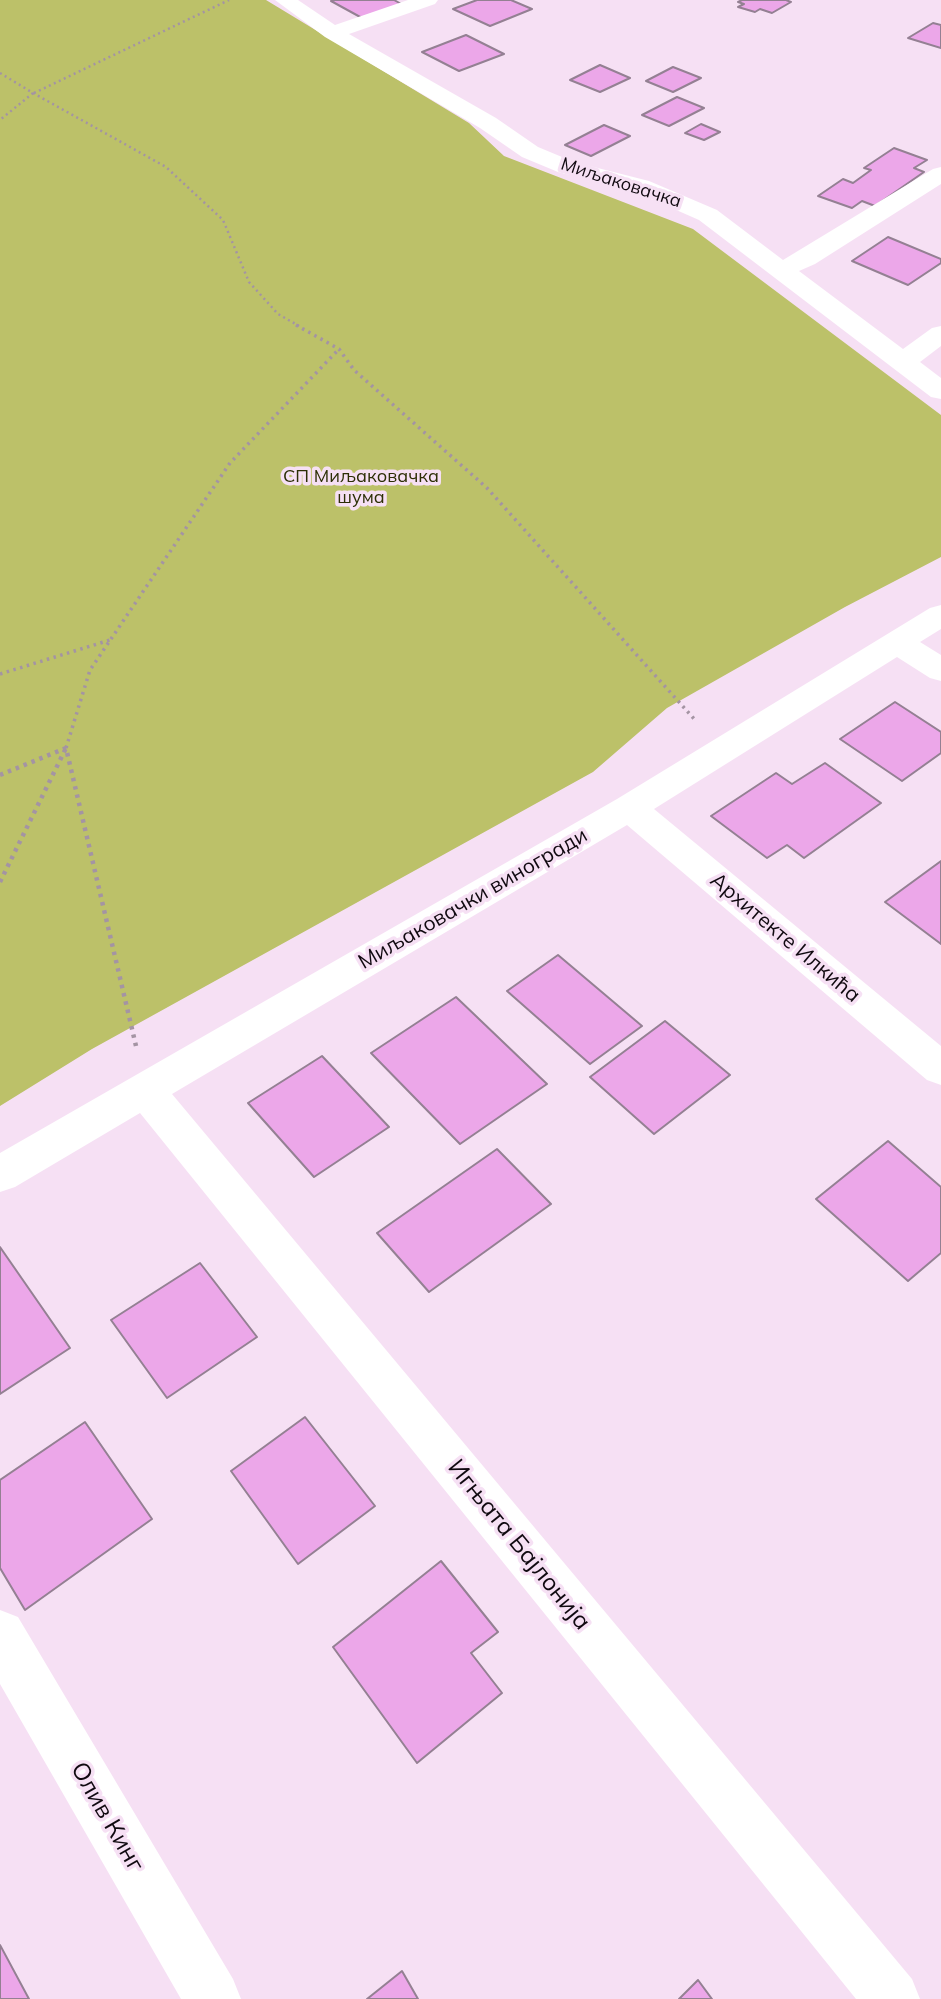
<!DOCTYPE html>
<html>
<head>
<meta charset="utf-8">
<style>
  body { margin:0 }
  canvas { display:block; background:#f6e0f4 }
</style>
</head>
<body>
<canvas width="941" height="1999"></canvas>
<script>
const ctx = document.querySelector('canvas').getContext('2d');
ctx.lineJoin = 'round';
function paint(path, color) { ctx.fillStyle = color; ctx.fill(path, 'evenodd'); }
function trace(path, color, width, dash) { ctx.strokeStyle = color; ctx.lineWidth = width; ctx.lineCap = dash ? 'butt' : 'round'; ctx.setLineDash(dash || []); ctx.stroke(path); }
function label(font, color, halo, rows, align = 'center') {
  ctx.font = font + ' Mulish,sans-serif'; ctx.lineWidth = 7; ctx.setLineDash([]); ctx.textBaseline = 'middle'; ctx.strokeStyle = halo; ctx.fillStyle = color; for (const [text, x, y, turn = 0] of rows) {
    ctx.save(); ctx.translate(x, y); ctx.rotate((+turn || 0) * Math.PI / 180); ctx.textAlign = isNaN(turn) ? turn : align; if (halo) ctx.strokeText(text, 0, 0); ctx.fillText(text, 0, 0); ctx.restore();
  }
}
paint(new Path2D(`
  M0,0H266L469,123L504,156L693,229L941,415V557L845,607L667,708L593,772L92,1049L0,1106Z`), '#bcc169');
const building = new Path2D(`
  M335,0H394L403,5L362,18L331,1Z
  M477,0H511L532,9L490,26L453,9Z
  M742,0H786L791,2L772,13L760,9L755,12L738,7L744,4L738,2Z
  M933,23L941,25V48L908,38Z
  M466,35L504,54L459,71L422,52Z
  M600,65L630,78L600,92L570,80Z
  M673,67L701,78L673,92L646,81Z
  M677,97L704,108L669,126L642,115Z
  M701,124L720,132L704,140L685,133Z
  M604,125L630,136L591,156L565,145Z
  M894,148L927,160L914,168L924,172L875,206L862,201L852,208L818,196L843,179L853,183L871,170L864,168Z
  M888,237L941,259V263L908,285L852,261Z
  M895,702L941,732V753L902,781L840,739Z
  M825,763L881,803L804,858L787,845L767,858L711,816L776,773L792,784Z
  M941,861V944L885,902Z
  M558,955L642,1026L590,1064L507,991Z
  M456,997L547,1084L460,1144L371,1053Z
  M665,1021L730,1075L654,1134L590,1077Z
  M322,1056L389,1127L314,1177L248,1103Z
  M888,1141L941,1187V1253L908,1281L816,1199Z
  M497,1149L551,1204L429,1292L377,1233Z
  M0,1247L70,1348L0,1394Z
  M200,1263L257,1337L167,1398L111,1320Z
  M305,1417L375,1506L298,1564L231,1471Z
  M85,1422L152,1519L25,1610L0,1568V1480Z
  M441,1561L498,1632L471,1653L502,1693L417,1763L333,1647Z
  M0,1945L29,1999H0Z
  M402,1971L418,1999H367Z
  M698,1980L712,1999H679Z`);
paint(building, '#eca7e9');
trace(building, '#948093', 2);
trace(new Path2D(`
  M0,73L33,93L0,120
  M33,93L166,167L223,220L249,282L278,314L299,326
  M34,93L229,0`), '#a494a3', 2.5, [2, 3.5]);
trace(new Path2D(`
  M296,325L339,349L354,370L487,488L696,721
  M0,674L110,640
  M66,748L90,670L230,463L339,349`), '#a494a3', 3.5, [2.5, 4.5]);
trace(new Path2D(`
  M0,775L66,748L136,1046
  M0,882L67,746`), '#a494a3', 4.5, [3.5, 5]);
paint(new Path2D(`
  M275,0H298L335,25L408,0H438L435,4L349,34L496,118L538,147L574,162L649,181L717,210L783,260L933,169L941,167V184L815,264L799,271L903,349L932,328L941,326V346L920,362L941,378V399L931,397L699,220L633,191L558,172L522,157L480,128L325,37Z
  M941,605V629L920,642L941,655V681L930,678L897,657L654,809L941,1046V1085L927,1080L627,825L172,1094L912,1979L920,1999H856L140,1113L15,1187L0,1192V1153L617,799L930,608Z
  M0,1610L18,1617L233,1979L241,1999H181L0,1684Z`), '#fff');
label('18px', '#100910', '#f6e0f4', [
  ["Миљаковачка",621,183,18]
]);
label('18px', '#2c2e05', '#f6e0f4', [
  ["СП Миљаковачка",361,477],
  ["шума",361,498]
]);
label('21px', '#100910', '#f6e0f4', [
  ["Миљаковачки виногради",473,899,-30],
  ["Архитекте Илкића",785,938,40]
]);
label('24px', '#100910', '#f6e0f4', [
  ["Игњата Бајлонија",519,1545,51],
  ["Олив Кинг",107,1817,60]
]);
</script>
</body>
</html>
